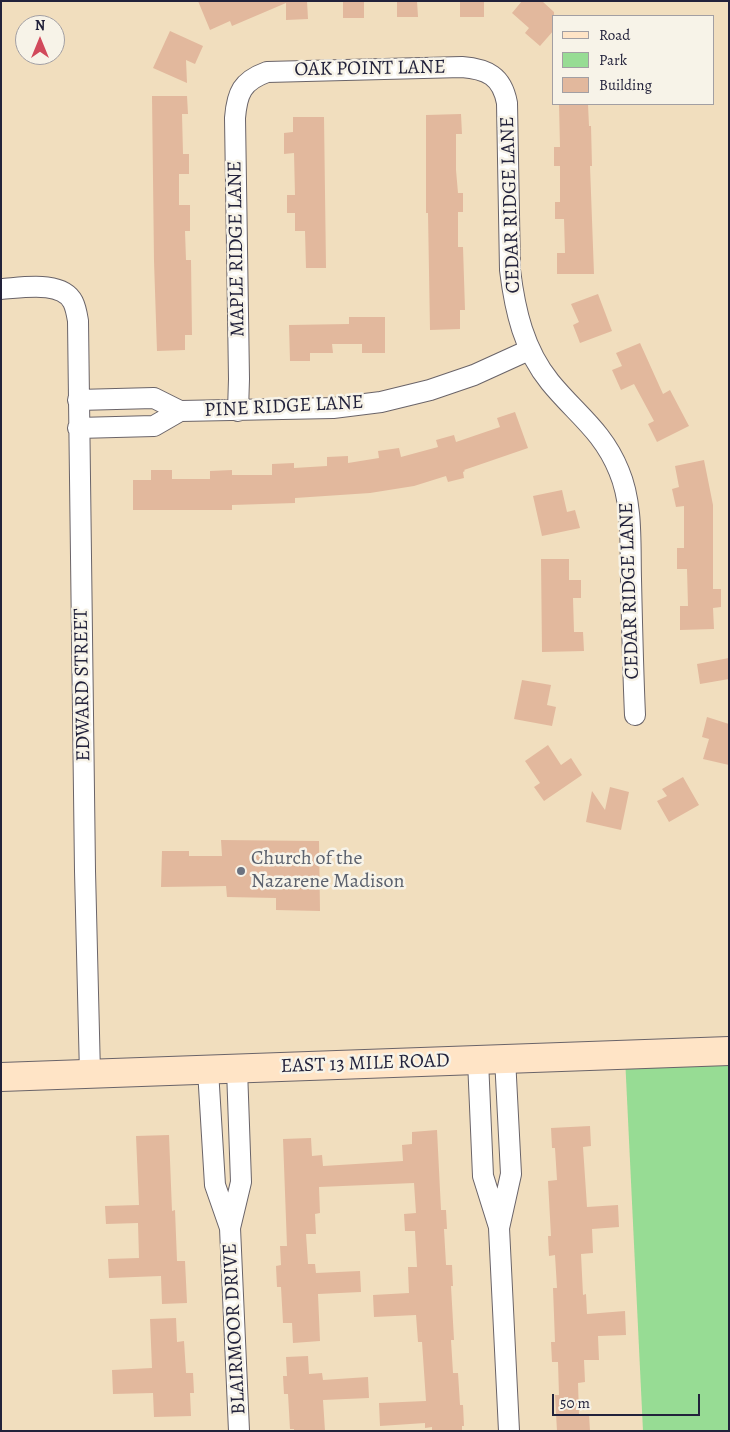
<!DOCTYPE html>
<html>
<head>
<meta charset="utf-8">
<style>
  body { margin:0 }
  #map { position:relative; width:730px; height:1432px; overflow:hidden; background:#f1debe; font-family:Alegreya,serif }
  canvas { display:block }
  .frame { position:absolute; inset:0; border:2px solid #22223b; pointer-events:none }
  .legend { position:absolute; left:552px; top:15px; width:162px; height:90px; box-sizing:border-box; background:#f7f3e8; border:1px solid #a29fa3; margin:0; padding:6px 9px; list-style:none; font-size:15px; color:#22223b }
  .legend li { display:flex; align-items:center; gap:10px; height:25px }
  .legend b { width:25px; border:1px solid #a29fa3 }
  .north { position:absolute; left:15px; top:15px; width:50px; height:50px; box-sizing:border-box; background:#f7f3e8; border:1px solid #a29fa3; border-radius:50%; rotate:0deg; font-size:14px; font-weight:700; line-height:20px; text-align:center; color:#22223b }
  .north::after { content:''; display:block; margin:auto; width:18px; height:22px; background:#d1495b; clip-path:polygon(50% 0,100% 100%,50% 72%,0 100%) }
  .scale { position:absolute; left:552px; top:1394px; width:148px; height:22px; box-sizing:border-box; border:2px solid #22223b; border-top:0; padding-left:6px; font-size:15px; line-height:18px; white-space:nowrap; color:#22223b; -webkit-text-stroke:4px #f7f3e8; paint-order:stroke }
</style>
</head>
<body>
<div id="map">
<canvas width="730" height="1432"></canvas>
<div class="frame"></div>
<ul class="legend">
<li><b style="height:6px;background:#ffe4c6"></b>Road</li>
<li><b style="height:14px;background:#97dc94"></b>Park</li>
<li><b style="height:14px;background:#e2b89d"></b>Building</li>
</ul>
<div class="north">N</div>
<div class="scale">50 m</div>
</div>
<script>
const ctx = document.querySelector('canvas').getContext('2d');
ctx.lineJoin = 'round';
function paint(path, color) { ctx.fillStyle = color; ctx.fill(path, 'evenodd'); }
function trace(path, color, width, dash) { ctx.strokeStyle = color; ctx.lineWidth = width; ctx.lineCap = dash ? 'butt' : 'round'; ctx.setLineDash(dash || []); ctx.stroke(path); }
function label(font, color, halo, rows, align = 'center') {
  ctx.font = font + ' Alegreya,serif'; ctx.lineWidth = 5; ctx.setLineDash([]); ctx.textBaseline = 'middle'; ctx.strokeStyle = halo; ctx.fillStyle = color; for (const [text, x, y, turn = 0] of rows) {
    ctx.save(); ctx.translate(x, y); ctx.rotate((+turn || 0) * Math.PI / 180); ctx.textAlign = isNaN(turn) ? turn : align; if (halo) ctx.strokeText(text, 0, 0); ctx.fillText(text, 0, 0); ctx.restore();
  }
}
paint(new Path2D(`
  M729,1053V1431H643L625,1057Z`), '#97dc94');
paint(new Path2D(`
  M198,1H307L308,19L286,20V3L232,26L230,21L210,30Z
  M343,1H364V18H343Z
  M397,1H417L418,17H397Z
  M460,1H484V17H460Z
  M522,1H542L554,12V30L540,46L525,33L529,28L512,13Z
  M170,31L203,46L195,64L186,60L187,83L153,68Z
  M152,96H187L188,114H182L183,154H189V174H179V205H190V231H185L186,260H191L192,335H185V350L157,351L154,261Z
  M559,104H588L589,126H591L592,166H590L594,274H557V253H565L564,219H555V202H560V166H554V147H560Z
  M461,114L462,134H456V170L458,193H463V212H458V247H463L465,310H460V329L430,330L428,213H426V115Z
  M293,117H324L326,268H306L305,231H295V213H287V195H295L294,153L284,154V133L293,132Z
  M598,294L612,331L580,343L573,325L579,322L571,304Z
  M349,317H385V353H362V344H332L333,353H310V361H290L289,325L349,324Z
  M640,343L663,394L670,390L689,426L657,442L648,424L654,421L634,384L621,390L612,370L622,366L616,353Z
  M515,412L528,448L464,470L465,471L463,472L464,478L448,482L446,476L414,486L370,493L295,498V503L232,505V510H133V480H151V470H172V479H210V471L232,470V475H272V464L294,463V468L327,466V457L348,456V463L379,458L378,451L399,448L401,457L438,447L436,440L454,435L456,442L500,427L497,418Z
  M704,460L713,505V589H721V607L713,608L714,629L680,630V606H688L687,569H677V548H684V506L676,507L672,489L679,487L675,466Z
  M562,490L567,512L575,510L580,528L542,536L533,496Z
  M541,559H569V580H581V598H573L574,632H583L584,651L542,652Z
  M729,658V679L700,684L697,664Z
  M522,680L551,685L547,705L556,707L552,726L514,719Z
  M707,717L729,724V765L703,759L709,739L702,737Z
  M548,745L561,765L571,758L582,775L544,801L534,787L540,783L525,761Z
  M683,777L699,805L669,822L657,801L667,796L662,789Z
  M610,787L629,792L621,830L586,822L592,791L605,810Z
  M221,840L319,841L320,911L276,910V898L227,897L226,886L161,887L162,851H189V856H222Z
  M590,1126L591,1146L583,1147L587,1207L618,1205L619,1227L592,1229L593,1253L581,1254L583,1295L586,1294L587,1314L625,1311L626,1335L598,1336L599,1360H584L585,1382L578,1383L579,1415L589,1414L590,1431H557L555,1395H559L558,1362H552L551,1342H555L553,1288H557L555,1255L549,1256L548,1236H551L548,1181L557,1180L555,1148H552L551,1128Z
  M437,1130L441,1210H446L447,1229H444L446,1265H452L453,1286H451L454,1340H451L453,1373H458L460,1405H463L464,1426H462V1431H432V1427L425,1428V1423L380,1426L379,1403L426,1401L422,1342H418L416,1315L374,1317L373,1295L409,1293L408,1267H417L415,1231H405L404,1214L416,1213L414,1183L319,1187L320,1213L315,1214L316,1234H306L308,1264H315L316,1273L360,1271L361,1292L318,1294L320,1341L293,1343L292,1323H283L281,1287H277L276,1266L281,1265L280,1246H287L283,1139L311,1138L312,1156L322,1155L323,1166L372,1163L403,1161L402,1145L412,1144V1132Z
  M169,1135L172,1211L175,1210L177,1261H185L187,1303L162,1304L161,1276L109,1278L108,1259L139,1258L138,1223L106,1224L105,1206L139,1205L136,1136Z
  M176,1318L177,1342L184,1341L186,1373H193L194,1393H190L191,1416L154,1417L153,1393L113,1394L112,1370L152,1368L150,1319Z
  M308,1356L309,1374L322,1373L323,1380L368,1377L369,1398L323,1400L325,1431H294V1429H290L288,1394H284L283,1376H287L286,1357Z`), '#e2b89d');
const street = new Path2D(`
  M1,289C21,288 62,280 73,302C76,308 77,315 78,321L85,871L90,1074
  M78,400L154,398L180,411L333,408L381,402L430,390L474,375L529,350
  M238,411L239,379L235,118C237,93 242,81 267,72L462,67C487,69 502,76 507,103L510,270C515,311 524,350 550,382C576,414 603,431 619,471C633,504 630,544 631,579C632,625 633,670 635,715
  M78,428L154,426L180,411
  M505,1058L511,1174L499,1228L509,1431
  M478,1060L483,1176L499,1227
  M237,1069L241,1182L230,1228L239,1431
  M208,1070L215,1185L230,1228`);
const secondary = new Path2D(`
  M1,1077L729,1051`);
trace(street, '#6a6469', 22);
trace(secondary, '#6a6469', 30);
trace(street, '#fff', 20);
trace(secondary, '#ffe4c6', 28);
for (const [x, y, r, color] of [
  [241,871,5,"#6b7280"]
]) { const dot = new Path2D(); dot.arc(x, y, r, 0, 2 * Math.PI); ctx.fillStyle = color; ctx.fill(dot); trace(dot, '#f7f3e8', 2); }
label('20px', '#22223b', '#f7f3e8', [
  ["OAK POINT LANE",370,69,-1],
  ["CEDAR RIDGE LANE",511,205,-92],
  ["MAPLE RIDGE LANE",237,249,-91],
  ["PINE RIDGE LANE",284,407,-3],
  ["CEDAR RIDGE LANE",630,591,-92],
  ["EDWARD STREET",83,685,-91],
  ["EAST 13 MILE ROAD",365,1064,-2],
  ["BLAIRMOOR DRIVE",235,1329,-93]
]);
label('20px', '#5b616d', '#f7f3e8', [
  ["Church of the",251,859],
  ["Nazarene Madison",251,882]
], 'left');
</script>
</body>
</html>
